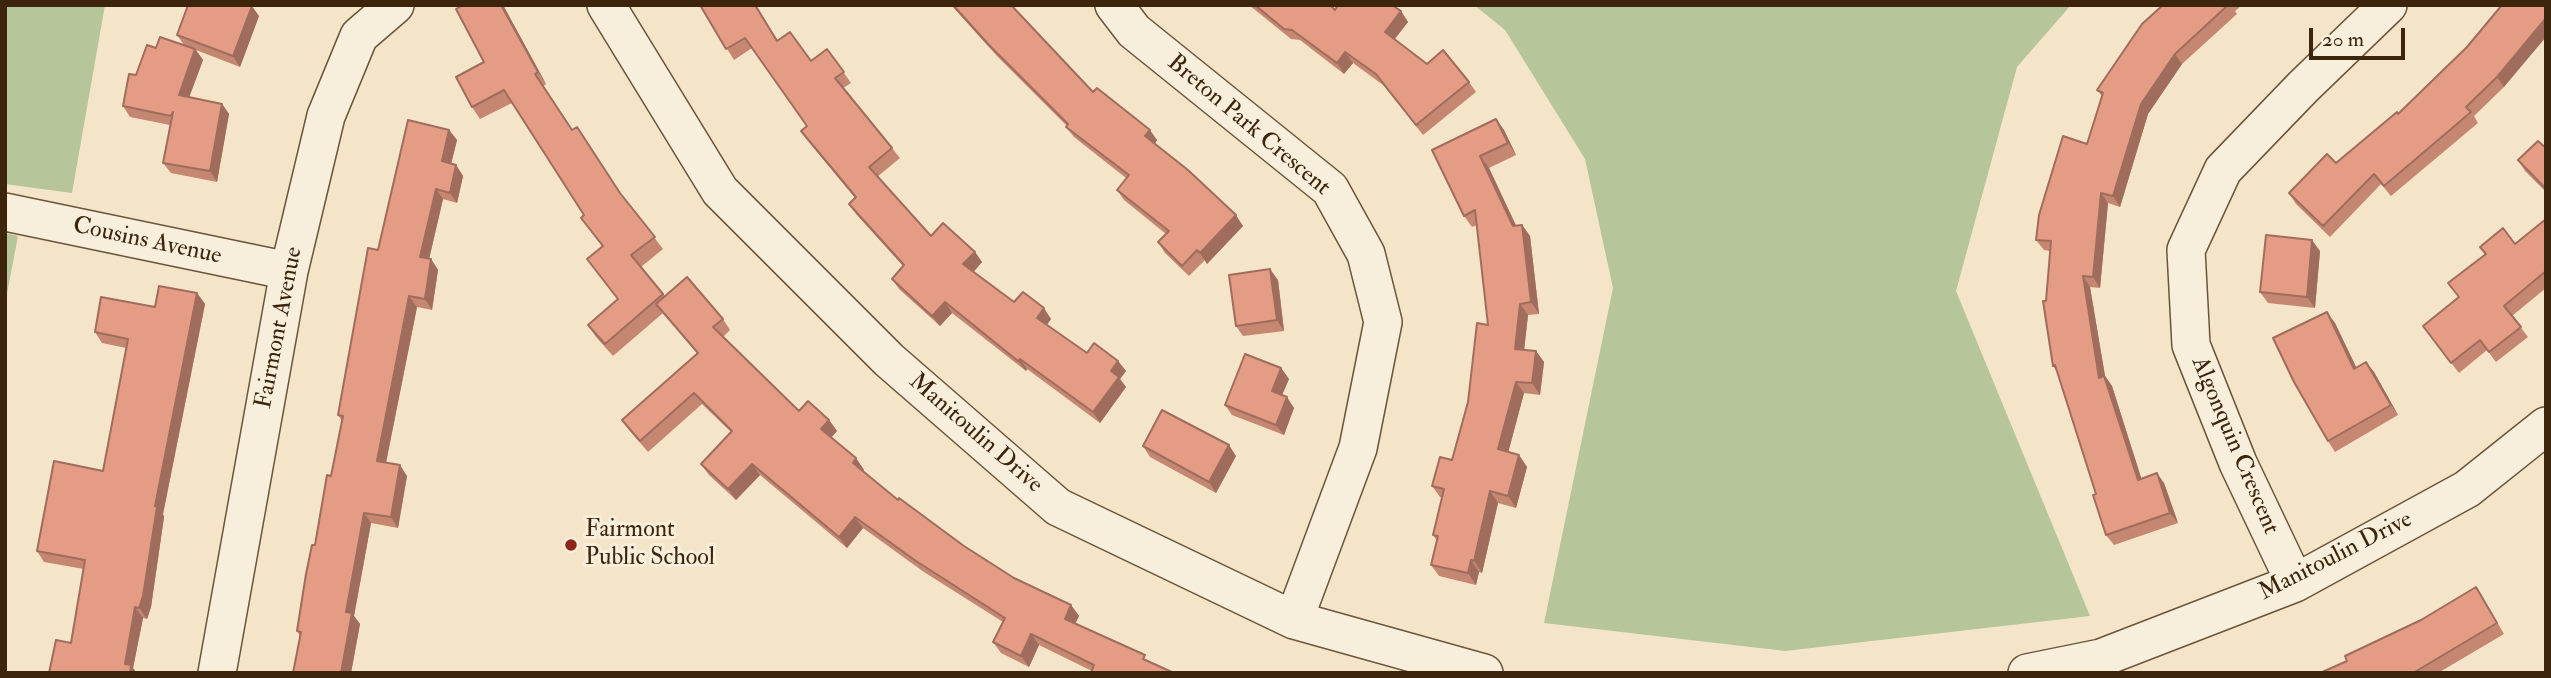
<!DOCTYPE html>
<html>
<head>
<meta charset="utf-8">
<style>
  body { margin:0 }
  #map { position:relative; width:2551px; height:678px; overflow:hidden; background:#f4e5c9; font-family:"IM FELL Double Pica",serif }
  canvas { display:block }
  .frame { position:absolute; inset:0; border:7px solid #3c250b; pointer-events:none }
  .scale { position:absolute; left:2309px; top:28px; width:96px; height:32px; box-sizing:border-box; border:4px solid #3c250b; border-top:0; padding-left:9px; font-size:21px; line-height:24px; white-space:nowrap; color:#3c250b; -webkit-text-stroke:5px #f8eedc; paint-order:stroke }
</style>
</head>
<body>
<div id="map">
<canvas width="2551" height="678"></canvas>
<div class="frame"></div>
<div class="scale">20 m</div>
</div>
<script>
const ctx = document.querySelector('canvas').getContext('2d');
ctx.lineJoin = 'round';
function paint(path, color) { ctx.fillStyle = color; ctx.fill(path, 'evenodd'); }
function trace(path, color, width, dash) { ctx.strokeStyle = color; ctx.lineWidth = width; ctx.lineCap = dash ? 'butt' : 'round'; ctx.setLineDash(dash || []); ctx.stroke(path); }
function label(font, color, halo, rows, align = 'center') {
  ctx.font = font + ' "IM FELL Double Pica",serif'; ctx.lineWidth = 6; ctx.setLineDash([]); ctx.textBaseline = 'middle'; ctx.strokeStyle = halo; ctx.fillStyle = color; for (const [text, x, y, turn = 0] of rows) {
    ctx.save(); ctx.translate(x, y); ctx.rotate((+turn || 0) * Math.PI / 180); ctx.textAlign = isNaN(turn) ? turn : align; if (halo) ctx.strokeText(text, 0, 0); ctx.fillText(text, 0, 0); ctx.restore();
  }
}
paint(new Path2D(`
  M5,5H105L72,193L5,184Z
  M1474,5H2071L2017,67L1956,291L2090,616L1785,651L1544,623L1613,288L1585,159L1505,30Z
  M5,233L18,236L5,304Z`), '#b7c69a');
const street = new Path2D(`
  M606,5L720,191L889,360L1058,507L1294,620L1484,673
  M1114,5L1134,31L1330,189L1366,254L1383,322L1358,448L1294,620
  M5,212L289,271
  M2295,583L2238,463L2191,345L2186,250L2223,170L2303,87L2388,5
  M217,673L289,271L326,116L359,36L395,5
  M2027,673L2101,658L2295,583L2467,489L2546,426`);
trace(street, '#6a553a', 40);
trace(street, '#f8eedc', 37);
paint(new Path2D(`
  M463,5H503L546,84L543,86L572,130L663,249L641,267L665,296L723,319L730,330L723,337L799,411L829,420L837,431L831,438L856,458L864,470L863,471L898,500L964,546L1014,578L1071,605L1079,616L1075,624L1145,655L1092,671L1039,645L1029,667L1001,653L993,642L1003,622L924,572L863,528L847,548L760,475L736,500L709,475L701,464L731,432L702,404L648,452L630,431L622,420L697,353L663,313L613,356L596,337L588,325L618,299L587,259L602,246L581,218L584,215L512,103L480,119L472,107L484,62Z
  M700,5H756L778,41L811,61L827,49L851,83L843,88L900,158L877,177L931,236L975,252L982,262L973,272L1014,302L1051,319L1047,325L1087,353L1118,361L1126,371L1120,379L1126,387L1100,423L1027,369L1026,371L952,313L940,326L899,289L892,279L903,266L856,214L849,204L855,198L808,141L801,131L807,126L752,48L734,60Z
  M951,5H1011L1093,92L1157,140L1155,144L1243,226L1207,264L1205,260L1189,276L1165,253L1158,242L1166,234L1124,200L1117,190L1126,178L1074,137L1066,127L1067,126L996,55Z
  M1249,5H1330L1335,10L1401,11L1408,22L1395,39L1427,64L1469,82L1476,92L1423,135L1383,85L1353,63L1344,74L1300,40L1291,39Z
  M2163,5H2242L2235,11L2237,14L2182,64L2148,114L2120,207L2108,203L2100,288L2090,287L2105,376L2112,386L2141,478L2164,483L2178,523L2114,545L2106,535L2096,494L2057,372L2053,366L2046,301L2050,251L2044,250L2036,240L2087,144L2102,96L2097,90Z
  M2502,5L2504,87L2474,116L2478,123L2391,196L2381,184L2330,237L2296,204L2289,193L2336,163L2398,114L2467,47Z
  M259,16L240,67L196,50L203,60L189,97L222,104L229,114L217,182L171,173L163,163L170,125L130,117L123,106L136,75L156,48L184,45L177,35Z
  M1496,119L1504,130L1516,155L1489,168L1516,225H1522L1530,236L1539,314L1528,315L1524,350L1536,351L1544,362L1540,395L1524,393L1508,452L1519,455L1527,467L1516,508L1498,503L1482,573L1479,572L1476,585L1439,576L1431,565L1437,541L1433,535L1442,498L1440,497L1432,486L1452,460L1488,325L1477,225L1472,227L1464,216L1432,150Z
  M449,130L457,140L451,164L456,165L463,176L457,203L443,199L429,259H431L438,270L432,310L417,307L386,463L407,476L398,528L371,523L354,616L360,624L351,673H293L300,636L297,631L315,545L331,476L342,421L338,415L378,250Z
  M2546,148V192L2525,171L2518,160Z
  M2546,219V288L2512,316L2528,337L2496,362L2487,350L2459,373L2423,326L2458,297L2485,254L2480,247L2515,244Z
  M2320,251L2315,308L2268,303L2260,292Z
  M1278,280L1284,331L1243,336L1236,326Z
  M197,293L205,304L163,514L164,517L151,607L147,619L143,618L133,668L71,643L84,569L44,562L37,551L103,471L126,348L102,343L95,332L155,307Z
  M2335,323L2356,368L2374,372L2398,415L2335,452L2328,441Z
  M1281,368L1289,379L1282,395L1294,408L1284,435L1232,415L1225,405Z
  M1143,446L1236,456L1216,493L1150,457Z
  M2483,598L2504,634L2438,673H2320Z`), '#c58672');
paint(new Path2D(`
  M501,5H503L546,84L538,72Z
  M252,6L259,16L240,67L233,56Z
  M1401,11L1408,22L1392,42L1385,32Z
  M2546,18V37L2504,87L2497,77Z
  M195,49L203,60L186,106L179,95Z
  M1345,52L1353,63L1344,74L1337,63Z
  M2175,54L2182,64L2148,114L2120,207L2113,196L2141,104Z
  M222,104L229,114L217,182L210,171Z
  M1496,119L1504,130L1516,155L1508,143Z
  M449,130L457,140L449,172L442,161Z
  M1150,130L1157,140L1153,146L1145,136Z
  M1480,156L1489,168L1521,237L1513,226Z
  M456,165L463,176L457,203L450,193Z
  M436,189L443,199L427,268L420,257Z
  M2101,193L2108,203L2100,288L2093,277Z
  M1236,215L1243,226L1207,264L1200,253Z
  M1522,225L1530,236L1539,314L1531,302Z
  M2312,240L2320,251L2315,308L2307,297Z
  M975,252L982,262L971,275L963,264Z
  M431,259L438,270L432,310L425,299Z
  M1270,269L1278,280L1284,331L1277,320Z
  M2083,276L2090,287L2105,376L2112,386L2145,490L2138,480L2099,378Z
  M197,293L205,304L163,514L164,517L151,607L147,619L139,608L155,506Z
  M409,296L417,307L384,472L377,461Z
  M945,302L952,313L940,326L932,316Z
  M1520,304L1528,315L1523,360L1515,349Z
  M1044,308L1051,319L1044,328L1037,318Z
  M2327,312L2335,323L2362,379L2354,369Z
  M1536,351L1544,362L1540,395L1532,383Z
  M1020,359L1027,369L1026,371L1018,361Z
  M1118,361L1126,371L1120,379L1126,387L1100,423L1093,412L1111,371Z
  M2366,362L2374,372L2398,415L2391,405Z
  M1281,368L1289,379L1279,402L1272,391Z
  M1516,382L1524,393L1506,461L1498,449Z
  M1287,397L1294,408L1284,435L1276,425Z
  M829,420L837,431L829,440L821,429Z
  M1229,445L1236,456L1216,493L1209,482Z
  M1519,455L1527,467L1516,508L1508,496Z
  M856,458L864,470L861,474L853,463Z
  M752,464L760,475L736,500L728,489Z
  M400,465L407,476L398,528L391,517Z
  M2157,473L2164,483L2178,523L2170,513Z
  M1490,491L1498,503L1482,573L1474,561Z
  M364,513L371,523L354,616L360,624L351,673H341L346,612Z
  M855,517L863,528L847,548L839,537Z
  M1471,560L1479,572L1476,585L1468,573Z
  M1071,605L1079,616L1072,630L1065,619Z
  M135,607L143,618L133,668L137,673H130L125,664Z
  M1031,634L1039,645L1029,667L1021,656Z`), '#a06d5d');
const building = new Path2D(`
  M188,5L252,6L233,56L177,35Z
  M463,5H501L538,72L535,74L572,130L577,127L620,193L655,237L631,255L663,294L605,344L588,325L618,299L587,259L603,246L581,218L584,215L504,90L472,107L456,77L484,62L456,9Z
  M700,5H755L777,41L790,32L811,61L827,49L844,72L835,78L892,148L869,167L931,236L943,223L975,252L963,264L1014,302L1023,292L1044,308L1037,318L1087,353L1094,343L1118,361L1111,371L1119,377L1093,412L1020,359L1018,361L945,302L932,316L892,279L904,265L849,204L856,197L801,131L807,126L745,38L726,49Z
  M953,5H1011L1093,92L1097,88L1150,130L1145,136L1188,170L1236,215L1200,253L1197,250L1182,266L1158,242L1169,231L1117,190L1129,175L1066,127L1068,124L989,45Z
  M1255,5H1330L1335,10L1338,5H1392L1401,11L1385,32L1427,64L1443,50L1469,82L1416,125L1376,74L1345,52L1337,63L1292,30L1284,29Z
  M2163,5H2228L2175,54L2141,104L2113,196L2101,193L2093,277L2083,276L2099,378L2104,376L2138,480L2157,473L2170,513L2106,535L2093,495L2096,494L2055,365L2053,366L2043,301H2046L2051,241L2036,240L2039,215L2063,136L2087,144L2103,93L2097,90L2142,24Z
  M2502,5H2546V18L2497,77L2466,107L2471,112L2384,186L2374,174L2323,226L2289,193L2327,154L2336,163L2397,112L2398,114L2467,47Z
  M160,37L195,49L179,95L222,104L210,171L163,163L173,112L171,116L123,106L129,74L136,75L147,45L156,48Z
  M1496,119L1508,143L1480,156L1513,226L1522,225L1531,302L1520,304L1515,349L1536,351L1532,383L1516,382L1498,449L1519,455L1508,496L1490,491L1474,561L1471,560L1468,573L1431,565L1438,536L1433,535L1444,489L1432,486L1440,457L1452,460L1468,402L1477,323L1488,325L1475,210L1464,216L1432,150Z
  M408,120L449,130L442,161L456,165L450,193L436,189L420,257L431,259L425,299L409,296L377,461L400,465L391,517L364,513L346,612L352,613L341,673H293L301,632L297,631L306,574L312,545H315L327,475L331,476L343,416L338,415L368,248L378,250Z
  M2538,141L2546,148V189L2518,160Z
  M2546,219V271L2504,306L2521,327L2489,352L2480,340L2451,363L2423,326L2459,297L2448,283L2486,254L2480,247L2503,228L2515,244Z
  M2266,235L2312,240L2307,297L2260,292Z
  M1270,269L1277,320L1236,326L1229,275Z
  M687,277L723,319L713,327L799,411L808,401L829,420L821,429L856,458L853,463L898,500L899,498L964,546L1014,578L1071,605L1065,619L1145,655L1143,659L1174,673H1091L1094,665L1031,634L1021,656L993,642L1005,618L916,561L855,517L839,537L752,464L728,489L701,464L732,431L694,393L640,441L622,420L698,353L656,304Z
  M159,286L197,293L155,506L157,507L143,596L139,608L135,607L125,664L131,665L130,673H49L56,640L71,643L85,560L37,551L54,461L103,471L128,339L95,332L101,297L155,307Z
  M2327,312L2354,369L2366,362L2391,405L2328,441L2294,382L2273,338Z
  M1245,354L1281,368L1272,391L1287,397L1276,425L1225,405Z
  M1162,410L1229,445L1209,482L1143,446Z
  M2476,587L2497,623L2413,673H2320L2347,661L2345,656L2421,620Z`);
paint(building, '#e59c85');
trace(building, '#a06d5d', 2);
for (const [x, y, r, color] of [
  [571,545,7,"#8f2418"]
]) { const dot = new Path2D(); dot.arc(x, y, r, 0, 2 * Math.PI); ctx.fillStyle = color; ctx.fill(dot); trace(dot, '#f8eedc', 2.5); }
label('24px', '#3c250b', '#f8eedc', [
  ["Breton Park Crescent",1248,126,40],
  ["Cousins Avenue",147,242,12],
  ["Fairmont Avenue",280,328,-79],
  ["Manitoulin Drive",975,434,41],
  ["Algonquin Crescent",2234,446,67],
  ["Manitoulin Drive",2336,557,-27]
]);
label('24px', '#3c250b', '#f8eedc', [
  ["Fairmont",585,531],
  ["Public School",585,559]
], 'left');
</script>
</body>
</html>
